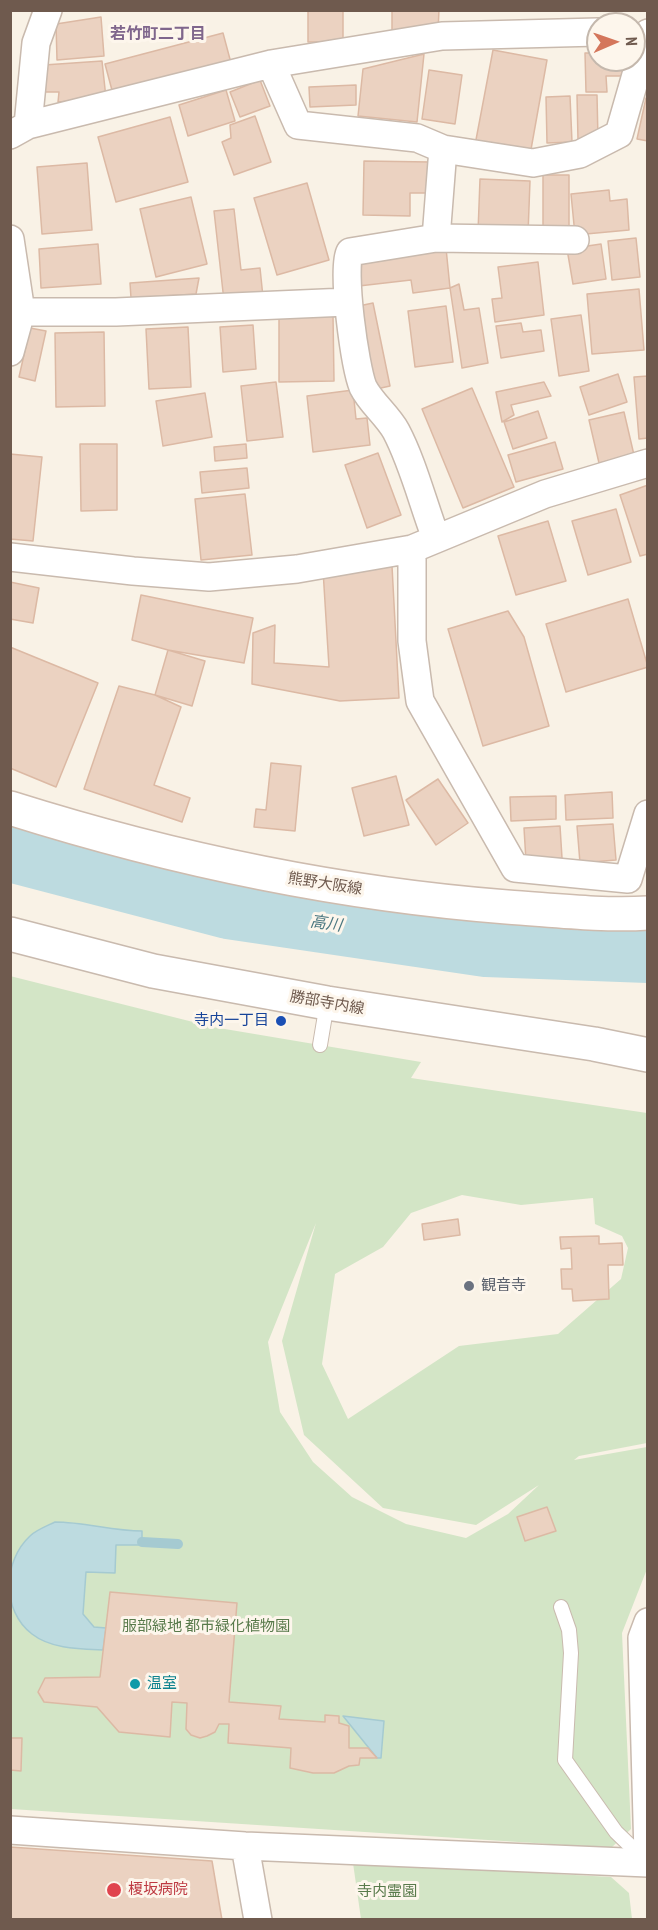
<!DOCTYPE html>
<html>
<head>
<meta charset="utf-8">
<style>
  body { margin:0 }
  #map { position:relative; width:658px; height:1930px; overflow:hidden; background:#f9f2e6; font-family:"PT Sans Narrow",sans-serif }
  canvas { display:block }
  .frame { position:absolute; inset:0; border:12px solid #6f5a4e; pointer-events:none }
  .north { position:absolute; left:586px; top:12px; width:60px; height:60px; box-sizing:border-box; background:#fdf6ec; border:2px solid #c4b8ad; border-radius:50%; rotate:88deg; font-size:16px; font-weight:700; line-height:24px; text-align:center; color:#6f5a4e }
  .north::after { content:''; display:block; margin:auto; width:21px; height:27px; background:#d4765b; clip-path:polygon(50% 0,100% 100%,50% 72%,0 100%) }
</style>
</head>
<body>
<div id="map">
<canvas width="658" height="1930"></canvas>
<div class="frame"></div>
<div class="north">N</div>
</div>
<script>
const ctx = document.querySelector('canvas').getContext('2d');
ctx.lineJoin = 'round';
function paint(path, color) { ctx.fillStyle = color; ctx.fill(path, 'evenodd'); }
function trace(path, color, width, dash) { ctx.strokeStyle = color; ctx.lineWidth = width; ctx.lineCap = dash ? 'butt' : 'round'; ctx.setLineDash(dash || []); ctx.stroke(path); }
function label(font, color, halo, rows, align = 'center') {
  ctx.font = font + ' "PT Sans Narrow","Noto Sans JP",sans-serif'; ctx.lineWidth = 6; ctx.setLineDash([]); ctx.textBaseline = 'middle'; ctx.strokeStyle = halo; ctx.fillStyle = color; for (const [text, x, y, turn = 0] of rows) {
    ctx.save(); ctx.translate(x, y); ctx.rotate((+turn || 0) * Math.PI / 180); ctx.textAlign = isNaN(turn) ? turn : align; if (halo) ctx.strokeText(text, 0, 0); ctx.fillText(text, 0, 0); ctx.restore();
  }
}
paint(new Path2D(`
  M10,976L213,1027L421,1062L411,1078L647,1113V1443L579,1456L574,1460L647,1447V1569L622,1633L631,1829L611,1848L11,1809ZM462,1195L521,1205L593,1198L595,1224L622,1236L628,1248L621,1279L558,1334L459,1346L348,1419L322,1364L335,1274L383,1247L411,1213ZM316,1223L282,1341L304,1435L383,1508L476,1525L539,1485L508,1514L466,1538L406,1524L352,1497L313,1462L280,1412L268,1342Z
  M353,1863L611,1877L629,1893L632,1919H361Z`), '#d3e5c6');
const water = new Path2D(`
  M55,1522C85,1522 112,1531 142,1531V1545H116L115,1573L86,1572L83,1614L94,1627L106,1628L103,1650C80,1649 51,1649 32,1634C1,1610 3,1561 30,1536C36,1530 47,1526 55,1522Z
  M343,1716L384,1721L381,1758H377Z`);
paint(water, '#bddbe0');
trace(water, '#a5cad1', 1.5);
trace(new Path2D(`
  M142,1542L178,1544`), '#a5cad1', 10);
trace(new Path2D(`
  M10,852L228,909L486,947L648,953`), '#bddbe0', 60);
const building = new Path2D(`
  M308,10H343V42H308Z
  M392,10H439L438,31L392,30Z
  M101,17L104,56L57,60L56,24Z
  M223,33L231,63L113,94L105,64Z
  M493,50L547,60L530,155L475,145Z
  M585,53H598V60H622L623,76H606L607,92H586Z
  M424,54L417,122L358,116L363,69Z
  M102,61L106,98L58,102L59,92H44V65Z
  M429,70L462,75L455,124L422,119Z
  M260,80L270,106L240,117L230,92Z
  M356,85V105L310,107L309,87Z
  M226,90L235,121L188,136L179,105Z
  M577,95H597L598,139L578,140Z
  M570,96L572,142L547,143L546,97Z
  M646,98H648V141L637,139Z
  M255,116L271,162L234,175L222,142L231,138L230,125Z
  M170,117L188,182L116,202L98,137Z
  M364,161L430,162V193H410V216L363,215Z
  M87,163L92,230L42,234L37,167Z
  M543,175H569V234H543Z
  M480,179L530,181L528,234L478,232Z
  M307,183L329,260L277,275L254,198Z
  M609,190L610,201L627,199L629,230L575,235L571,194Z
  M191,197L207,264L156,277L140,209Z
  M234,209L241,270L260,268L263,297L224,301L214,211Z
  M636,238L640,277L612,280L608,241Z
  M98,244L101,284L41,288L39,249Z
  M601,244L606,279L573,284L567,249Z
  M446,248L450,288L413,293L411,280L350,287L347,259Z
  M538,262L544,315L495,322L492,299L502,298L498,267Z
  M199,278L196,294L131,298L130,283Z
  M459,284L464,310L479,308L488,363L462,368L450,288Z
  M639,289L644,350L592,354L587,294Z
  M373,303L390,386L372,390L354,307Z
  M446,306L453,362L415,367L408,311Z
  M279,315H333L334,381L279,382Z
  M581,315L589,371L559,376L551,319Z
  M521,323L523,332L541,330L544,351L501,358L496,326Z
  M253,325L256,369L223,372L220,327Z
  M188,327L191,387L149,389L146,329Z
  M30,328L46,331L35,381L19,377Z
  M104,332L105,406L56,407L55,333Z
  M618,374L627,402L589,415L580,387Z
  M648,376V438L639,439L634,377Z
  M276,382L283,437L247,441L241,386Z
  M544,382L551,396L511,405L514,415L502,422L496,392Z
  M472,388L514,487L463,508L422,409Z
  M353,390L356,419L367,418L370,445L313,452L307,396Z
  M205,393L212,437L163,446L156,401Z
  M538,411L547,438L513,449L504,422Z
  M624,412L634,455L599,463L589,420Z
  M555,442L563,469L516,482L508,455Z
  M80,444H117V510L81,511Z
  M246,444L247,458L215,461L214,447Z
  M378,453L401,515L367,528L345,465Z
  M10,454L42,457L33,541L10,539Z
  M247,468L249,488L202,493L200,472Z
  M648,485V554L640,556L620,495Z
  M245,494L252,555L201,560L195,499Z
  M616,509L631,562L588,575L572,521Z
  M548,521L566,581L516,595L498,536Z
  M392,566L399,698L340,701L252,684L253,633L275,625L274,663L329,667L323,570Z
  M10,582L39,588L33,623L10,619Z
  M141,595L253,618L244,663L168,650L132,640Z
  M628,599L648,667L566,692L546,624Z
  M508,611L524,637L549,726L483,746L448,629Z
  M10,647L98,683L56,787L10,768Z
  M168,650L205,661L192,706L155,695Z
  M119,686L155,695L181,707L154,785L190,798L182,822L84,789Z
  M271,763L301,766L295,831L254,827L256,809L266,810Z
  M396,776L409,825L364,836L352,788Z
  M438,779L468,823L436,845L406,800Z
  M612,792L613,818L566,820L565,795Z
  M556,796V819L511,821L510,797Z
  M613,824L616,860L580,863L577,826Z
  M560,826L562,858L526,861L524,828Z
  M458,1219L460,1235L424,1240L422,1224Z
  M599,1236V1244L622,1243L623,1265H608L609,1299L573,1301L572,1289H562L561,1269H572L571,1248L561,1249L560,1237Z
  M547,1507L556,1531L525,1541L517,1517Z
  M110,1592L237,1603L229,1702L281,1706L279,1719L325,1722V1715L339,1716V1723L349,1726V1748H368L377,1758H360L359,1765L349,1766L334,1773H313L290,1768L291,1748L228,1743L229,1724H219L215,1732L207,1736L200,1738L191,1735L186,1729L187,1703L172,1702L170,1737L119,1732L97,1707L44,1702L38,1692L45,1678L100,1677Z
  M10,1738H22L21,1771L10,1770Z
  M10,1847L212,1861L222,1920H10Z`);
paint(building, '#ebd2c1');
trace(building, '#dcb9a4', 1.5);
const service = new Path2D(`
  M320,1045L327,1003
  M561,1607L569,1630L571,1653L565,1760L616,1832L647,1862`);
const minor = new Path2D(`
  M271,64L298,125L417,138L443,149L533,163L580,154L619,134L648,33
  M28,125L36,43L48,10
  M10,135L28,125L271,64L442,36L598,32
  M436,238L443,149
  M10,239L21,312L10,352
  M21,312H116L347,302
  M436,538C423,504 413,463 396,431C387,415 371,403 363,387C355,367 341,268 350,252L436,238L575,240
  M412,549V641L420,701L515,868L628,879L648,814
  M10,557L133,571L209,577L297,569L412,549L545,494L648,463
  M648,1622L642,1638L648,1855
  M10,1830L245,1846L648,1863
  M245,1846L258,1920`);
const tertiary = new Path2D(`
  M10,934L153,971L327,1003L594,1044L648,1055`);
const secondary = new Path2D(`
  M10,808C172,859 339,894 507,907C553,910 602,916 648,913`);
trace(service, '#c9baae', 16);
trace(minor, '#c9baae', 30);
trace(tertiary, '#c9baae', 36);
trace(secondary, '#cebcaf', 36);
trace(service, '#fff', 14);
trace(minor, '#fff', 27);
trace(tertiary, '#fff', 33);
trace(secondary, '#fff', 33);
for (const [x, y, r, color] of [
  [281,1021,6,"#1a4fb4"],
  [469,1286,6,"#6b7280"],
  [135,1684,6,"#0f9aa8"],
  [114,1890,8,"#e0444e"]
]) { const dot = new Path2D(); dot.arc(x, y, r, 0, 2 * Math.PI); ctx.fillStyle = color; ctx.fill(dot); trace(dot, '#fdf6ec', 2); }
label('15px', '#6f5a4e', '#fdf6ec', [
  ["熊野大阪線",325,884,9],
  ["勝部寺内線",327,1003,10]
]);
label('15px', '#164399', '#fdf6ec', [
  ["寺内一丁目",269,1021]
], 'right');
label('15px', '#5b616d', '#fdf6ec', [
  ["観音寺",481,1286]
], 'left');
label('15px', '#587a4b', '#fdf6ec', [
  ["服部緑地 都市緑化植物園",206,1627],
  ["寺内霊園",387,1892]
]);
label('15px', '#0d838f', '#fdf6ec', [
  ["温室",147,1684]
], 'left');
label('15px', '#be3a42', '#fdf6ec', [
  ["榎坂病院",128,1890]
], 'left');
label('bold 16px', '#7f668c', '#fdf6ec', [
  ["若竹町二丁目",158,34]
]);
label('italic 16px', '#4b7780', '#fdf6ec', [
  ["高川",326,924,8]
]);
</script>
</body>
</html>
